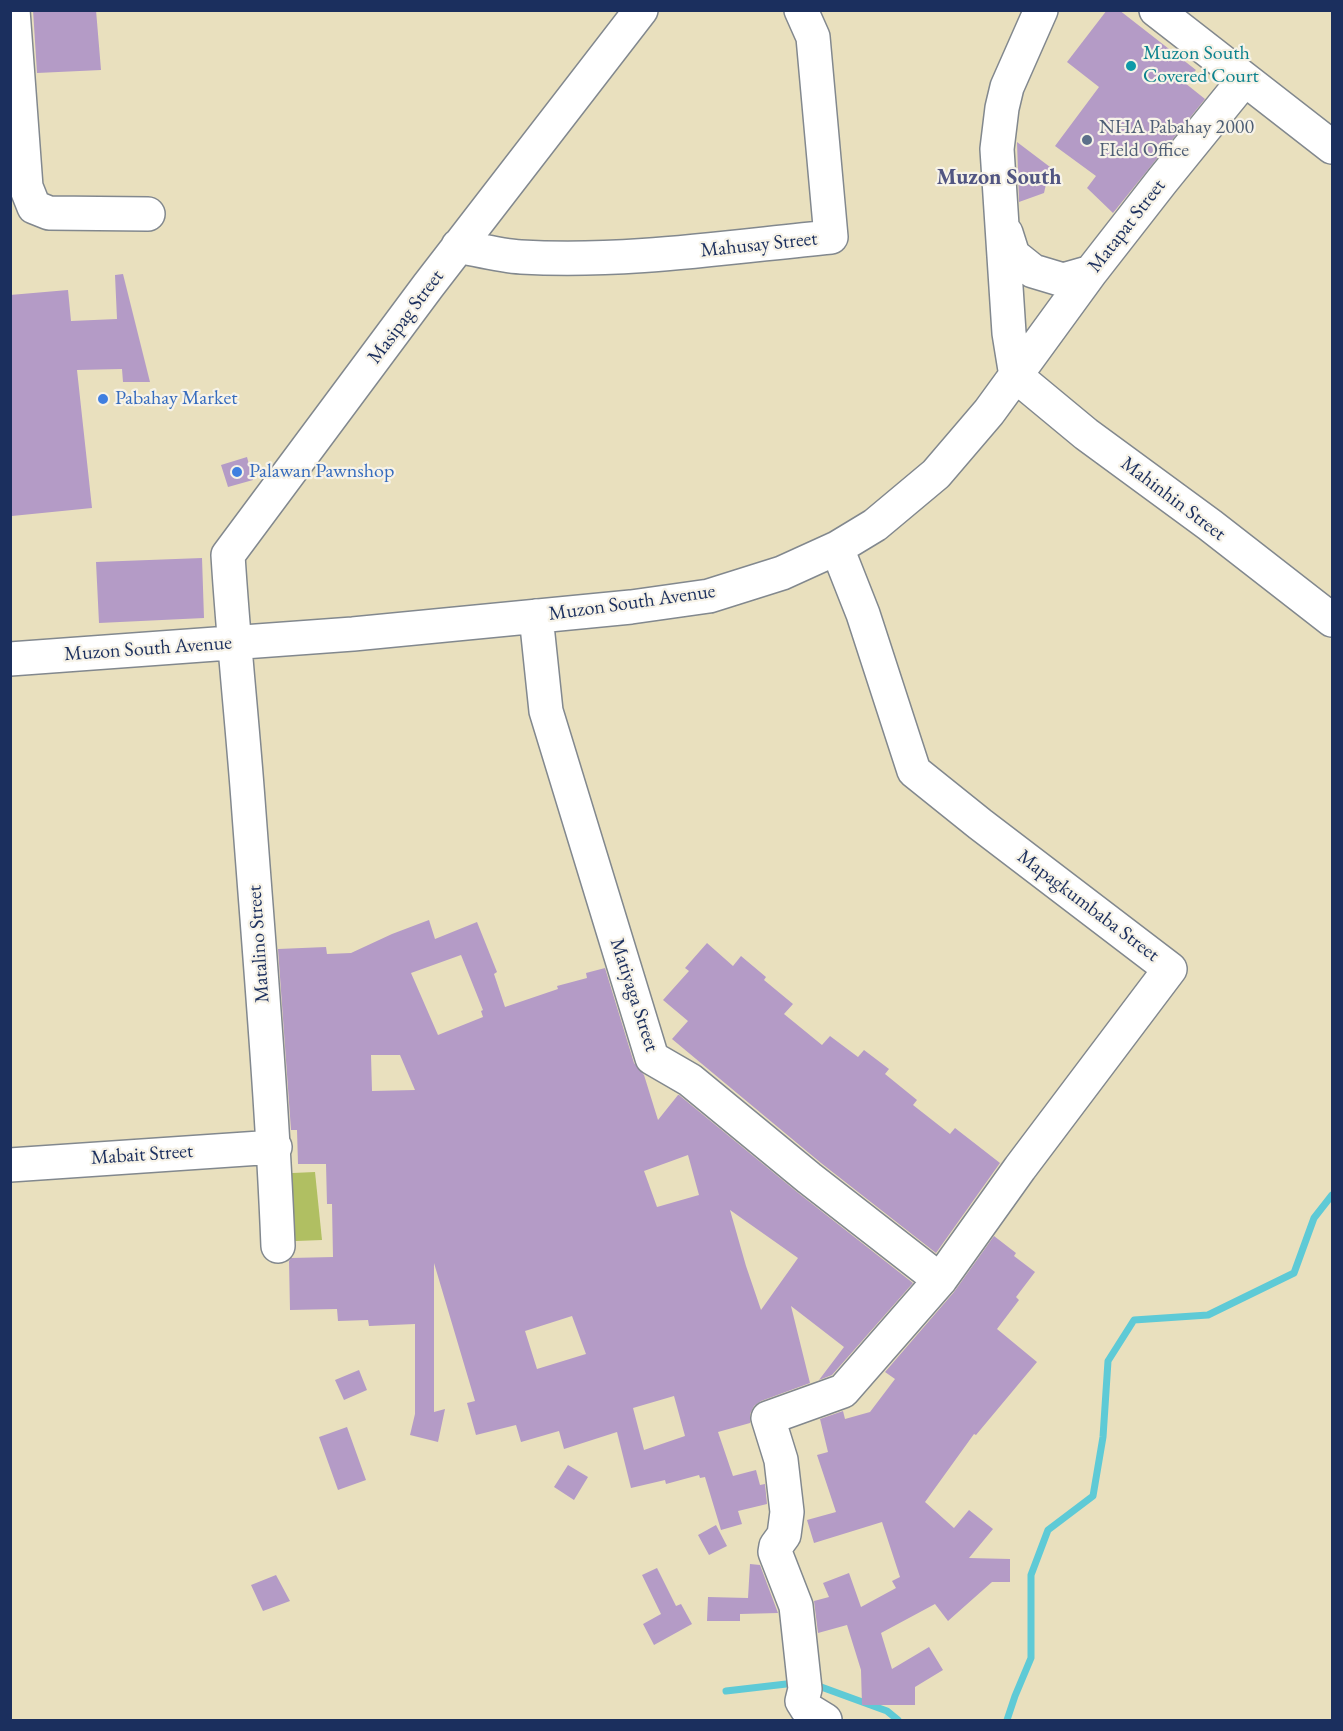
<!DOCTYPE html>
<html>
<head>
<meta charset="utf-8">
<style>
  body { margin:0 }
  #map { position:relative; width:1343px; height:1731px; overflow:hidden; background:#e9e0be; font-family:"EB Garamond",serif }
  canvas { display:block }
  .frame { position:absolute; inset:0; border:12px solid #1b2f5e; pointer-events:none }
</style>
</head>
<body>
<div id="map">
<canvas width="1343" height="1731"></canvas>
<div class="frame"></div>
</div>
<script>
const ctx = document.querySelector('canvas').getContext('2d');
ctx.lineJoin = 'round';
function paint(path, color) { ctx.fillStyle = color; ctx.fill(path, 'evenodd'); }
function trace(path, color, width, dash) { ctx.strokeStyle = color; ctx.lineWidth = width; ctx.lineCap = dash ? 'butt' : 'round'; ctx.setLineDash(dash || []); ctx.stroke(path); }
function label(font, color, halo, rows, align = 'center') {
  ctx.font = font + ' "EB Garamond",serif'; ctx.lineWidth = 4.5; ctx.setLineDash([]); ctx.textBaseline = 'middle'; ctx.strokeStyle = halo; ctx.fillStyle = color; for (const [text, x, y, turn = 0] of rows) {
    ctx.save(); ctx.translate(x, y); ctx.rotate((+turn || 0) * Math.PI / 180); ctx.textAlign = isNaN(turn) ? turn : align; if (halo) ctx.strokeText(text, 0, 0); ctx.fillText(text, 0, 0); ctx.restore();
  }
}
paint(new Path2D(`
  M315,1172L322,1240L271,1242L270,1174Z`), '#b0bf62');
trace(new Path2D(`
  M813,1684L887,1711L898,1720
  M726,1691L795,1683
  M1007,1720L1015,1696L1031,1658V1575L1048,1530L1093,1496L1103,1437L1108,1361L1134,1320L1208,1315L1294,1273L1314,1218L1332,1195`), '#5ecad6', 7);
paint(new Path2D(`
  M33,10H96L101,70L37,73Z
  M1107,10H1119L1196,70L1185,83L1205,99L1113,213L1087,188L1096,176L1055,146L1099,87L1067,62Z
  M1017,142L1050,167L1044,193L1019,202Z
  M123,274L150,382H123L122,369L77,370L92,508L12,516L10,295L68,290L71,321L117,319L115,275Z
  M247,457L253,480L228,487L221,465Z
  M202,558L204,618L99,623L96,562Z
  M429,920L435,939L477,922L497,972L494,974L505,1007L558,989L557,986L587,978L586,973L605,968L634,1063L644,1075L658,1120L678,1095H679L797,1192L913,1283L832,1375L819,1380L844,1347L791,1306L810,1383L761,1401L754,1406L750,1414V1423L718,1432L733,1476L756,1470L760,1485L765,1484L767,1504L738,1511L742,1524L721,1530L705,1477L700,1478L699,1475L666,1484L665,1480L631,1488L617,1432L564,1449L559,1431L521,1442L516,1425L476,1435L467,1403L475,1401L434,1263V1412L445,1409L438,1442L410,1435L415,1414V1324L369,1326L368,1320L338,1321L337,1309L290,1310L289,1261L291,1258L333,1257L332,1204H327L326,1164H298L297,1130H291L278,949L326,947L327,954L351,953L392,934ZM461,955L483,1010L481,1011L483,1017L438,1035L411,973ZM371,1055H400L415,1090L372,1091ZM688,1155L699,1195L657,1207L644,1171ZM730,1210L798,1258L761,1310L746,1266ZM572,1316L586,1354L537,1369L525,1331ZM674,1396L685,1436L644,1450L633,1408Z
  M707,943L733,966L741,956L766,977L764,980L793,1004L784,1014L822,1045L830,1036L858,1057L864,1050L889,1069L885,1074L917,1100L913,1105L950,1134L955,1128L1000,1163L936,1253L821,1163L672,1039L688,1021L663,1000L689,971L685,968Z
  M994,1236L1016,1253L1014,1256L1035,1272L1016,1297L1019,1300L997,1329L1037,1362L976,1435L974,1434L925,1502L954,1528L969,1510L993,1529L969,1558L1010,1559V1582H992L948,1621L935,1604L881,1633L892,1669L929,1647L943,1670L915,1687V1705H862L861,1670L847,1625L818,1633L814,1601L829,1597L823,1583L849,1573L861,1607L896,1588L892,1581L900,1577L882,1522L814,1543L807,1520L836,1512L817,1455L828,1452L820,1419L843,1411L845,1419L870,1412L895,1379L885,1372L954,1292Z
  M359,1370L367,1390L344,1400L335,1380Z
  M347,1427L366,1480L338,1490L319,1437Z
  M568,1465L588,1477L574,1500L554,1487Z
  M716,1525L727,1546L709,1555L698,1535Z
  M750,1564L760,1565L778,1613L740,1614V1621H707L708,1597L748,1598Z
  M657,1568L676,1606L681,1604L692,1624L654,1645L643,1624L661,1614L642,1575Z
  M276,1575L290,1601L263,1611L251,1585Z`), '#b49bc6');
const minor = new Path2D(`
  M13,10L26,187L34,207L49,213L148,214
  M1156,10L1332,147
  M1006,233L1013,255L1033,271L1063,280L1091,272
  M458,246C479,250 501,256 521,257C625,263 728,247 831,237L813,37L801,10
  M1016,376L1086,434L1210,525L1332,620
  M1016,376L1009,333L997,149L1002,108L1007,87L1041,10
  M536,616L546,711L652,1058L690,1080L809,1178L940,1280
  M10,659L353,634L631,607L709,596L782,573L837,548L875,525L936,474L989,412L1091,272L1162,181L1244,80
  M10,1165L275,1147
  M278,1246C272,1097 259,949 248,800C242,719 233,637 228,555L428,286L641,10
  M825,1720L807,1709L802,1701L805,1689L796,1606L775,1552L776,1546L784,1535L787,1512L781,1460L768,1418L843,1391L940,1280L1020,1168L1170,969L980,824L914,771L863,614L837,548`);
trace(minor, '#82888e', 36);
trace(minor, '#fff', 33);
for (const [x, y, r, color] of [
  [1131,66,6,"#0f9aa8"],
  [1087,140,6,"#5c6f8a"],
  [103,399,6,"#3f7fe0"],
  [237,472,6,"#3f7fe0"]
]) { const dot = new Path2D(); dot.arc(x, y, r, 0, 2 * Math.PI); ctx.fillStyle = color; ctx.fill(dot); trace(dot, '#f7f3e8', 2); }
label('20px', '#0d838f', '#f7f3e8', [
  ["Muzon South",1143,54],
  ["Covered Court",1143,77]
], 'left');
label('20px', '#4e5e75', '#f7f3e8', [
  ["NHA Pabahay 2000",1099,128],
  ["FIeld Office",1099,151]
], 'left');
label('20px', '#1b2f5e', '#f7f3e8', [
  ["Matapat Street",1127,226,-52],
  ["Mahusay Street",759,245,-6],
  ["Masipag Street",406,317,-53],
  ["Mahinhin Street",1173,499,37],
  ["Muzon South Avenue",632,603,-8],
  ["Muzon South Avenue",148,649,-4],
  ["Mapagkumbaba Street",1088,906,37],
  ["Matalino Street",259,944,-94],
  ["Matiyaga Street",634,995,72],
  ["Mabait Street",142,1155,-4]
]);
label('20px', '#366cbe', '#f7f3e8', [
  ["Pabahay Market",115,399],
  ["Palawan Pawnshop",249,472]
], 'left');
label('bold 22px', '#515582', '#f7f3e8', [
  ["Muzon South",999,178]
]);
</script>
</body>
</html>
